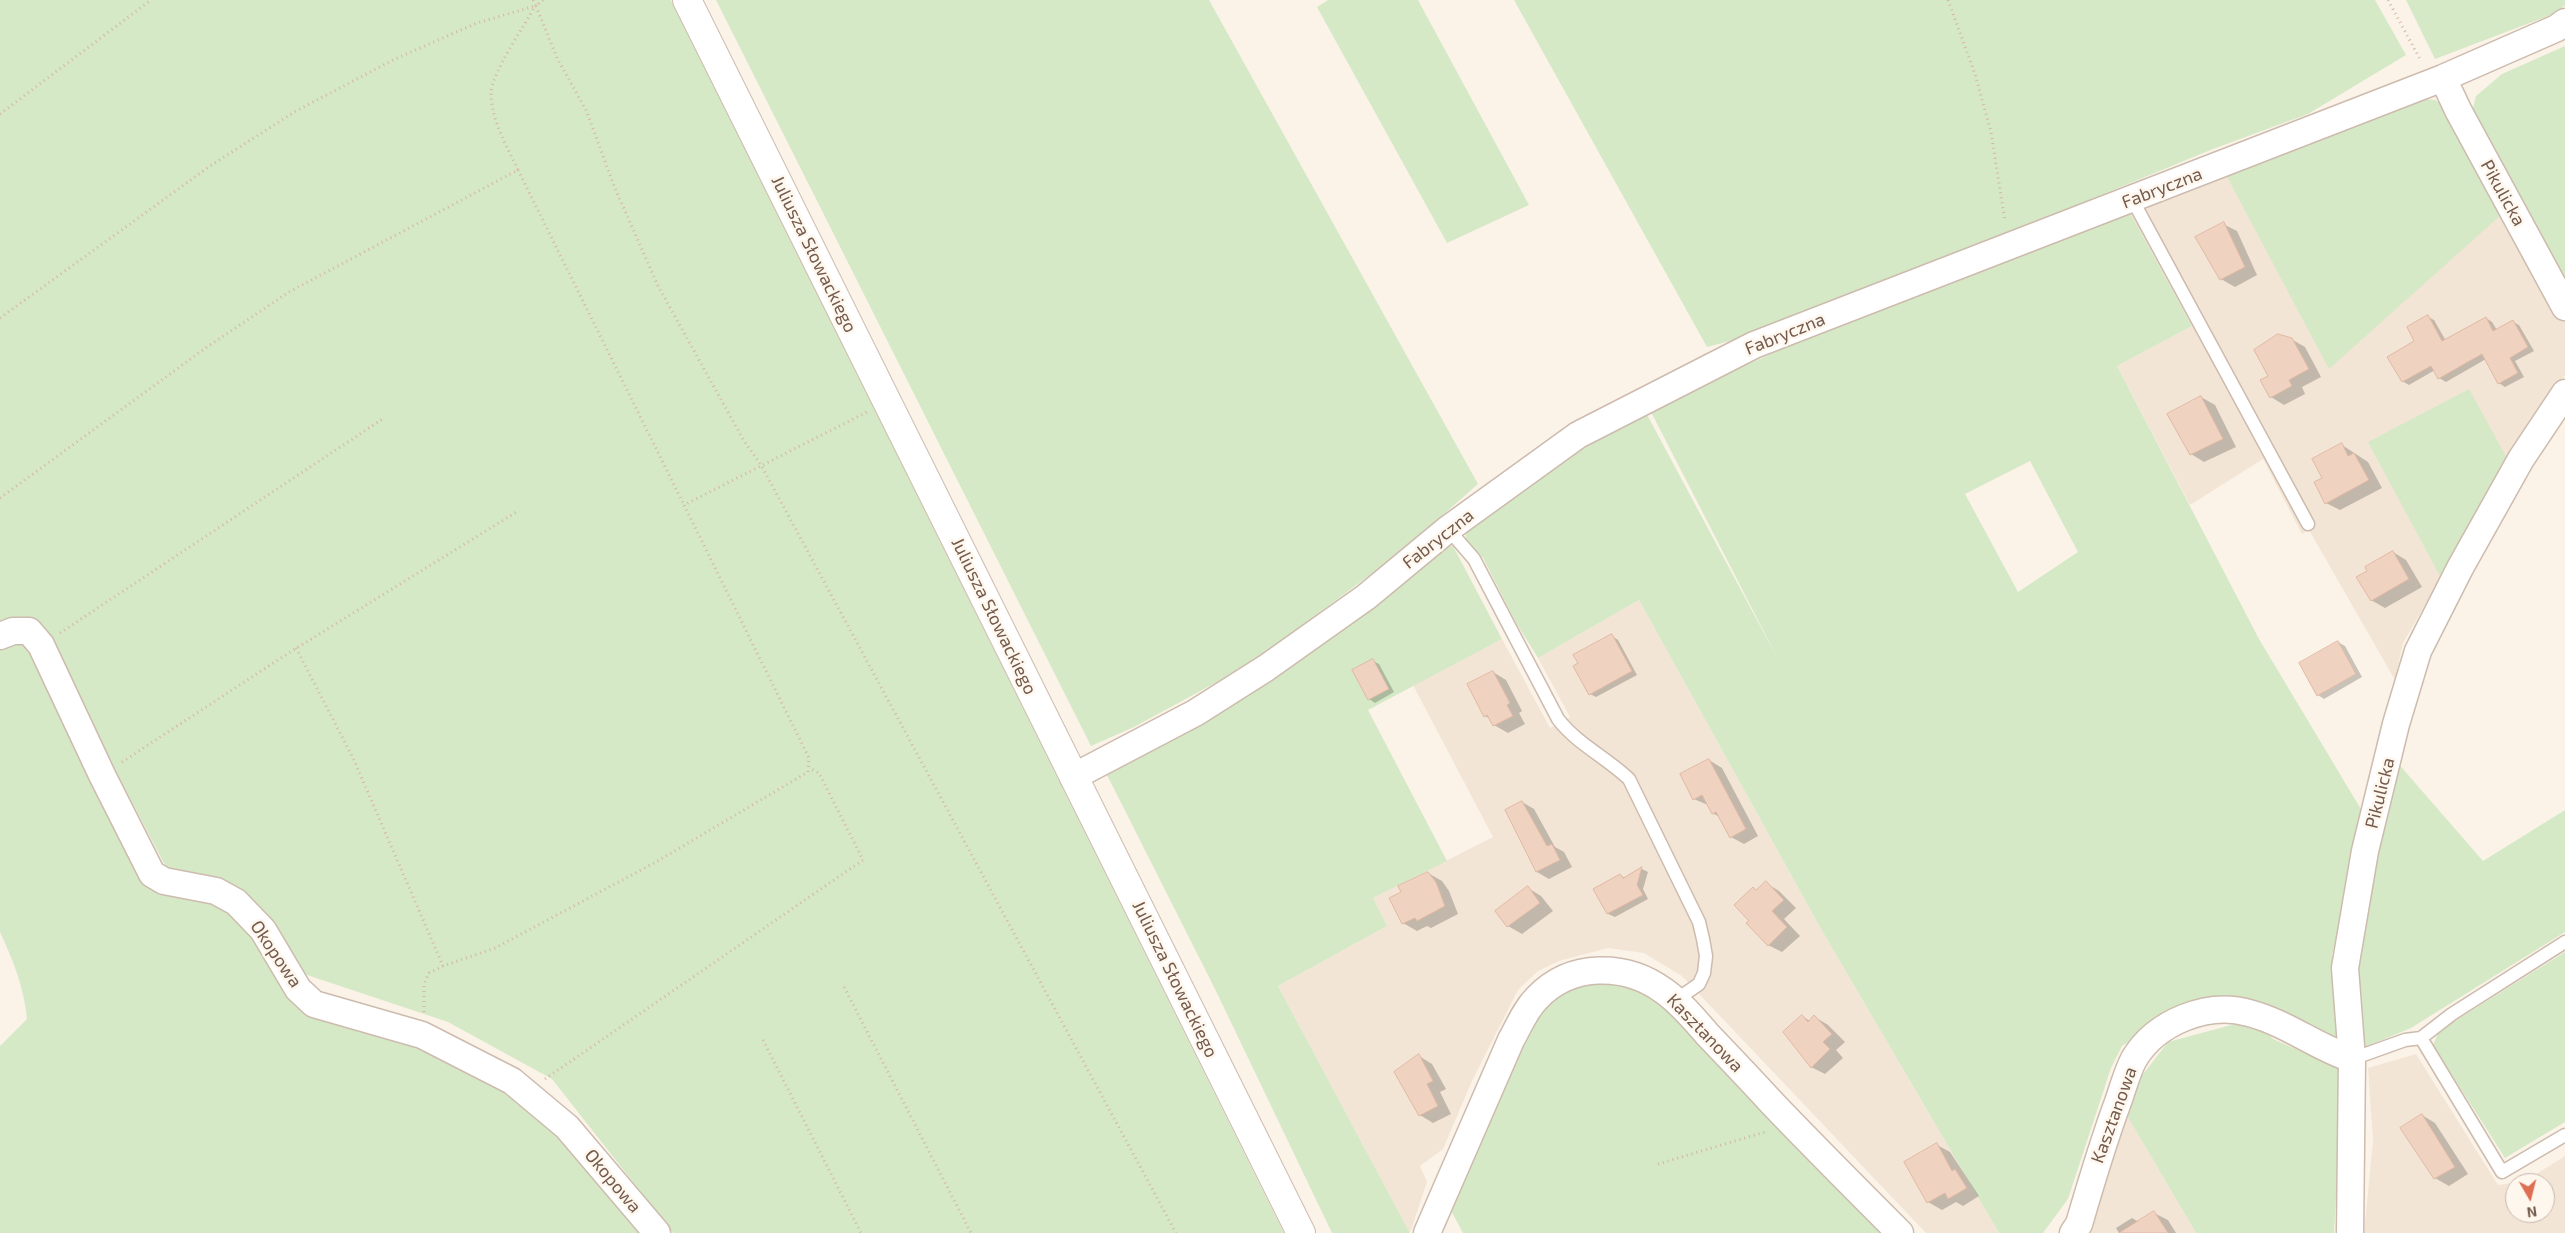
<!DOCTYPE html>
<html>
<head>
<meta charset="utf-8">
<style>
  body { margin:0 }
  #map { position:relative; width:2565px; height:1233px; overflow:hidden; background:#fbf3e8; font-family:"Exo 2",sans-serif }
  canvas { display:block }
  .north { position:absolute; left:2505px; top:1173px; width:50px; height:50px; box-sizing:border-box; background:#fef7ee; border:1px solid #c7b8ae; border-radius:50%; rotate:172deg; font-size:14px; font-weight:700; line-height:20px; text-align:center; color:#745a4d }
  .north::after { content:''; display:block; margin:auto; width:18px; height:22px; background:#df6f53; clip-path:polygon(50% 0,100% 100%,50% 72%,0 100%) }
</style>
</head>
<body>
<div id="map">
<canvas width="2565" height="1233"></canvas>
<div class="north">N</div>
</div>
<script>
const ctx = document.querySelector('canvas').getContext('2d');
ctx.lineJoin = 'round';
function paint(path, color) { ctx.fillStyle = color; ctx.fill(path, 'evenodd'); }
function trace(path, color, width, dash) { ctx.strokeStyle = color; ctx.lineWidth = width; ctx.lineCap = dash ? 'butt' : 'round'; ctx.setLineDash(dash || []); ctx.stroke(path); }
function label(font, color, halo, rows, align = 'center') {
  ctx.font = font + ' "Exo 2",sans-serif'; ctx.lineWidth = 5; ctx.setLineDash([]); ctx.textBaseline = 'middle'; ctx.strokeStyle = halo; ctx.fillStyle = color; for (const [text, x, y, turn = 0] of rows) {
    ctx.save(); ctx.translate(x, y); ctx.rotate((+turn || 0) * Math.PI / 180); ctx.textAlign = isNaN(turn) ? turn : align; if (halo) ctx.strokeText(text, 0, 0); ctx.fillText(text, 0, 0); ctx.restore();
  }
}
paint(new Path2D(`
  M2225,173L2502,214L2565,322V375L2508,461L2403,643L2395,680L2309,530L2302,534L2263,459L2190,505L2117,366L2192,326L2129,211Z
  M1639,600L1821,929L1999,1233H1926L1682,976L1644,953L1608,948L1559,961L1538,971L1518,990L1472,1081L1443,1149L1420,1166L1427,1182L1410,1233L1278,986L1387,926L1373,898L1493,837L1413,685L1502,639L1550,728L1570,717L1538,658Z
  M2416,1054L2498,1185L2525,1181L2565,1156V1233H2364L2373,1141L2368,1068ZM2515,1183H2545V1213H2515Z
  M2126,1114L2196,1233H2091L2089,1230Z`), '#f3e5d6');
paint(new Path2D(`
  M0,0H671L1284,1233H673L552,1079L448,1022L298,972L262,916L168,871L43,632L0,630Z
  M716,0H1209L1478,484L1402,551L1250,664L1134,727L1091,746Z
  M1328,0H1418L1529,205L1447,243L1317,7Z
  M1514,0H2375L2406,55L2308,114L2213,149L1773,330L1707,347Z
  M2406,0H2565V5L2556,13L2435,59Z
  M2565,46V288L2470,120L2476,96L2502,74Z
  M2418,98L2435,100L2443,105L2502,214L2329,369L2225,173Z
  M2129,211L2192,326L2117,366L2259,639L2362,811L2350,879L2332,955L2345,1050L2257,1009L2145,1031L2122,1046L2111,1068L2068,1199L2043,1233H1999L1821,929L1639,600L1538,658L1515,621L1483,558L1466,540L1465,525L1565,451L1644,409L1779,661L1649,408L1825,330ZM2030,461L2078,552L2018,592L1965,494Z
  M2469,389L2508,460L2441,578L2368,442Z
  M1441,545L1453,546L1502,639L1368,710L1447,861L1373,898L1387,926L1278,986L1410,1233H1332L1215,989L1106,773Z
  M27,640L145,876L232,909L284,982L411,1038L527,1104L576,1152L646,1233H0V1046L27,1019C24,987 13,960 0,932V643Z
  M2396,761L2483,861L2565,810V932L2411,1028L2360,1049L2355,982L2368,899Z
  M2565,952V1122L2505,1158L2433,1045L2439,1031Z
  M1620,979L1662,997L1884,1233H1463L1449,1207L1538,1007L1577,982Z
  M2235,1024L2262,1027L2273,1039L2343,1070L2334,1233H2196L2126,1114L2134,1086L2168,1042Z`), '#d5e9c6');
paint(new Path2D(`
  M2223,224L2237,231L2257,275L2235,287L2221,279Z
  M2428,317L2434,320L2446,341L2486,318L2492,322L2497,330L2513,322L2519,325L2534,351L2515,361L2524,377L2505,387L2499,383L2486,359L2446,382L2439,378L2435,370L2409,385L2402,381Z
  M2291,339L2305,347L2321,377L2302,387L2305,394L2284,405L2271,397L2270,376Z
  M2201,397L2215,405L2236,447L2204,462L2191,454Z
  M2342,445L2368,462L2382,488L2340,510L2326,503L2324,479Z
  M2393,552L2406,560L2422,587L2385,608L2371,600Z
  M1612,636L1618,640L1637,675L1596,697L1590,694Z
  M2338,642L2345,646L2362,677L2324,699L2318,695Z
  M1373,661L1379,664L1394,692L1375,703L1369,699Z
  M1493,672L1506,680L1522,711L1519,713L1525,724L1508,733L1494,725L1491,719L1485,716Z
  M1709,760L1722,768L1758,836L1744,844L1731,837L1720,817L1712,813L1708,805L1694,799Z
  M1522,802L1534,809L1555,847L1564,852L1572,867L1549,879L1537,872Z
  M1642,869L1648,872L1643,889L1648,899L1615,917L1608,914L1595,889L1620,875L1625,878Z
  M1428,873L1442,881L1449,891L1458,914L1431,928L1427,926L1417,931L1403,923V892Z
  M1766,883L1779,891L1796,908L1784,919L1800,936L1782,952L1768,945L1751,921L1753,888L1757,891Z
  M1528,888L1541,896L1553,911L1522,934L1508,926L1497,911Z
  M1802,1016L1810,1021L1815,1017L1828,1025L1845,1042L1836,1050L1843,1058L1825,1074L1811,1067Z
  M1419,1056L1432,1064L1446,1089L1440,1092L1451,1114L1433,1123L1420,1115Z
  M2422,1115L2435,1123L2468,1174L2449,1186L2435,1178L2402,1128Z
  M1937,1145L1950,1152L1979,1196L1963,1206L1956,1202L1942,1210L1928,1202Z
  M2154,1213L2168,1220L2176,1233H2119L2116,1228L2132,1218L2139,1222Z`), '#0003');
const building = new Path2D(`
  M2224,222L2245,267L2220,280L2195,237Z
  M2428,315L2442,341L2486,317L2493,331L2513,320L2528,347L2510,358L2518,373L2498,384L2482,354L2438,379L2431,366L2402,382L2387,357L2414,341L2407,327Z
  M2278,334L2292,338L2309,369L2289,380L2292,386L2270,398L2260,380L2268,376L2254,350Z
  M2201,396L2223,439L2190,455L2167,414Z
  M2342,443L2348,456L2354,453L2369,480L2325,504L2314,482L2322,478L2312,459Z
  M2393,551L2409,579L2371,601L2356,577L2367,571L2365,567Z
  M1612,634L1632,671L1589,695L1573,666L1578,663L1573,655Z
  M2338,641L2356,674L2317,696L2299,663Z
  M1373,659L1389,689L1368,700L1352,670Z
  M1493,671L1510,703L1507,705L1513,716L1493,726L1487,715L1484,717L1467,684Z
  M1709,759L1746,829L1730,838L1716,812L1712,814L1702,795L1693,800L1680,774Z
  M1522,801L1547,846L1552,844L1560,860L1536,872L1505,810Z
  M1642,867L1637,885L1643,895L1607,914L1593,889L1620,874L1623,878Z
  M1428,872L1436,882L1445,906L1417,921L1415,918L1402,924L1389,898L1401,892L1398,886Z
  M1766,881L1784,900L1772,911L1787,927L1768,946L1746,923L1749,921L1734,905L1753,887L1756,890Z
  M1528,886L1540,903L1507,927L1495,911Z
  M1802,1015L1808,1022L1814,1015L1832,1034L1823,1042L1830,1049L1811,1068L1783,1032Z
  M1419,1054L1433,1081L1427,1084L1438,1106L1419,1116L1394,1072Z
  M2422,1114L2455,1167L2434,1179L2400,1128Z
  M1937,1143L1952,1171L1955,1169L1967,1188L1948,1199L1945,1193L1927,1203L1904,1162Z
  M2154,1211L2168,1233H2119Z`);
paint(building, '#f0d2c1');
trace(building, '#e1b9a2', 1);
const service = new Path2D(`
  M2132,199L2308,524
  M1448,529L1474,559L1558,719C1577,744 1606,757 1629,779L1699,922L1703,939L1706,956L1704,973L1699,984L1676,1000
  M2421,1038L2452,1014L2565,942
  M2352,1059L2405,1040L2421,1038L2502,1172L2565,1135`);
const minor = new Path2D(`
  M2443,78L2458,110L2565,307
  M0,636L13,631H29L41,645L102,775L152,874L164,881L216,891L236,902L263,930L298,989L314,1004L422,1035L512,1081L567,1127L657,1233
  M1073,777L1195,713L1266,668L1366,597L1448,529L1578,435L1754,345L2443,78L2557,28L2565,22
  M1427,1233L1511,1040C1519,1026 1525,1010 1537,998C1571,962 1626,963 1664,991C1681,1003 1694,1019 1707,1034C1729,1057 1751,1080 1772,1103C1814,1147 1857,1190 1900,1233
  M2073,1233L2079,1224C2091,1183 2103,1142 2118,1102C2123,1088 2127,1072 2134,1059C2156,1022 2208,1001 2249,1013C2287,1023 2316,1047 2352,1059
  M2350,1233L2352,1059L2345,968L2365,851L2396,724L2418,651L2460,568L2521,459L2565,393`);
const tertiary = new Path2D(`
  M687,0L1301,1233`);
trace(service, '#cdbbae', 15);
trace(minor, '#cdbbae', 29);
trace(tertiary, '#cdbbae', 30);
trace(new Path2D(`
  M533,0L536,6L543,0
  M1948,0L1975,74L1991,132L2005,221
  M2388,0L2421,61
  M536,6L557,58L587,112L614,186L658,286L744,441L761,465L1176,1233
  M0,114L151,0
  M518,170L684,505
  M0,318L210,166L296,111L395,59L477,23L535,6
  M0,498L207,347L289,292L518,170C507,147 491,119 491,93C492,72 524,27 535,6
  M60,633L384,418
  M296,648L353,758L443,966
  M122,762L287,654L518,511
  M844,987L971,1233
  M424,1012V984L429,973L443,966L495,948L656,862L808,772L809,758L684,505L867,412
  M763,1040L861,1233
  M545,1079L863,860L819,773L809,768
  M1658,1164L1765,1132`), '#d5b6a3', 3, [1, 4]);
trace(service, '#fff', 12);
trace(minor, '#fff', 26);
trace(tertiary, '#fff', 28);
label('18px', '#745a4d', '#fef7ee', [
  ["Fabryczna",2162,188,-21],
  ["Pikulicka",2503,193,61],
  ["Juliusza Słowackiego",814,254,64],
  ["Fabryczna",1785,334,-22],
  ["Fabryczna",1438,539,-38],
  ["Juliusza Słowackiego",994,616,64],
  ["Pikulicka",2380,793,-76],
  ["Okopowa",276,954,56],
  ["Juliusza Słowackiego",1175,979,64],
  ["Kasztanowa",1705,1033,46],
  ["Kasztanowa",2114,1115,-70],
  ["Okopowa",613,1181,50]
]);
</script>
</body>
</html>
